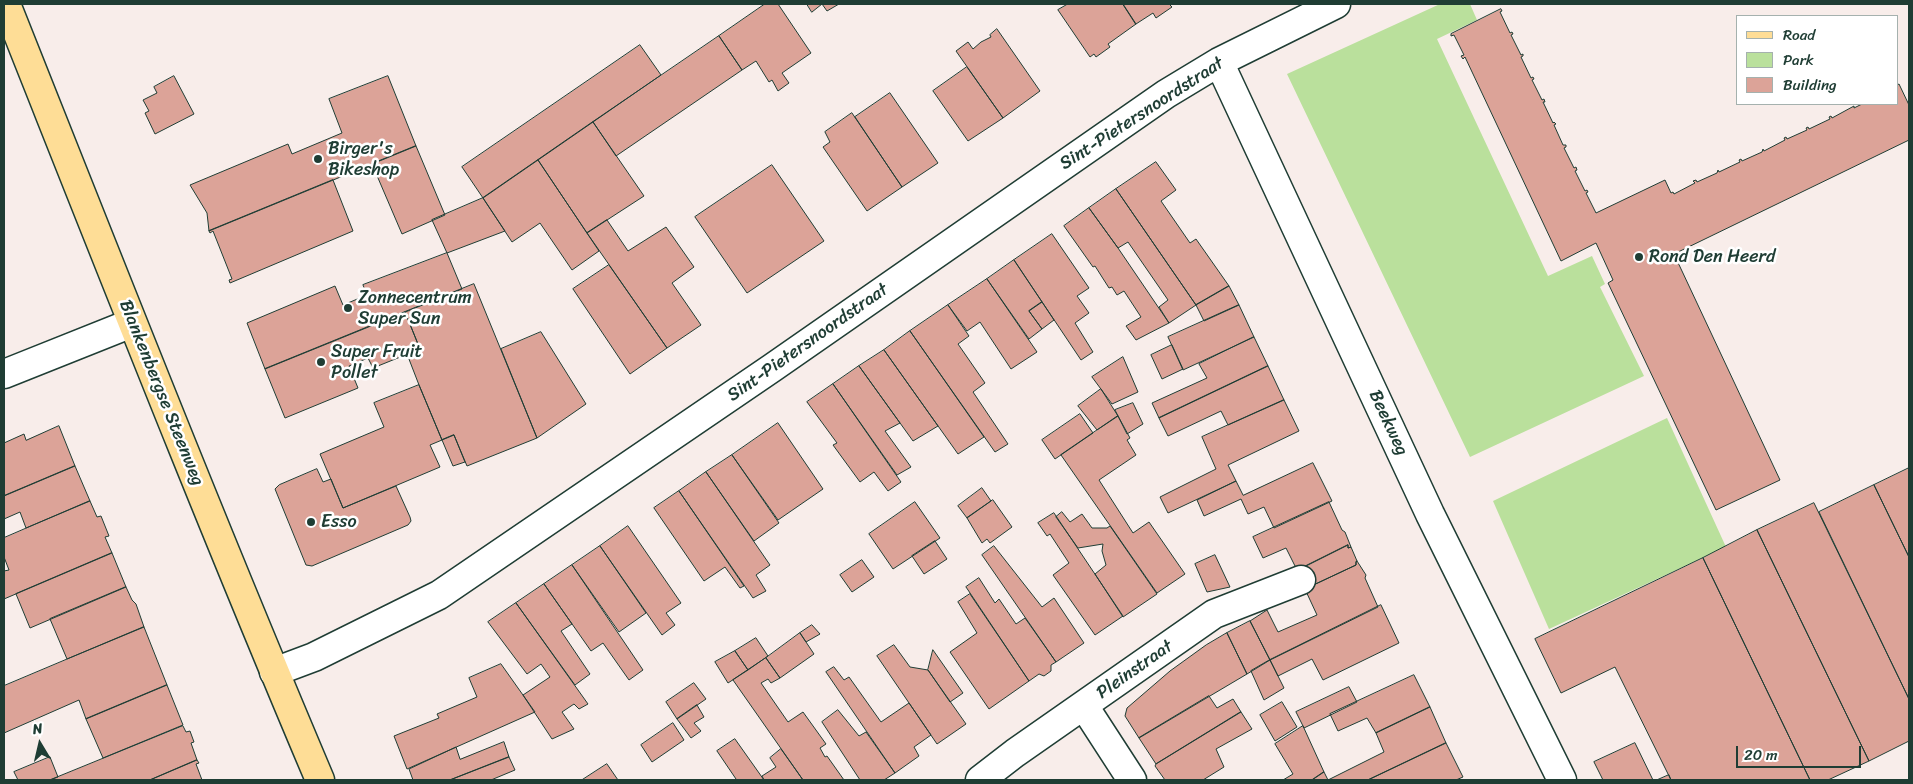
<!DOCTYPE html>
<html>
<head>
<meta charset="utf-8">
<style>
  body { margin:0 }
  #map { position:relative; width:1913px; height:784px; overflow:hidden; background:#f8edea; font-family:Sriracha,sans-serif }
  canvas { display:block }
  .frame { position:absolute; inset:0; border:5px solid #1f3d34; pointer-events:none }
  .legend { position:absolute; left:1736px; top:15px; width:162px; height:90px; box-sizing:border-box; background:#fff; border:1px solid #a5b1ae; margin:0; padding:6px 9px; list-style:none; font-size:15px; color:#1f3d34 }
  .legend li { display:flex; align-items:center; gap:10px; height:25px }
  .legend b { width:25px; border:1px solid #a5b1ae }
  .north { position:absolute; left:15px; top:719px; width:50px; height:50px; -webkit-text-stroke:4px #fff; paint-order:stroke; rotate:351deg; font-size:14px; font-weight:700; line-height:20px; text-align:center; color:#1f3d34 }
  .north::after { content:''; display:block; margin:auto; width:18px; height:22px; background:#1f3d34; clip-path:polygon(50% 0,100% 100%,50% 72%,0 100%) }
  .scale { position:absolute; left:1736px; top:746px; width:125px; height:22px; box-sizing:border-box; border:2px solid #1f3d34; border-top:0; padding-left:6px; font-size:15px; line-height:18px; white-space:nowrap; color:#1f3d34; -webkit-text-stroke:4px #fff; paint-order:stroke }
</style>
</head>
<body>
<div id="map">
<canvas width="1913" height="784"></canvas>
<div class="frame"></div>
<ul class="legend">
<li><b style="height:6px;background:#fedd96"></b>Road</li>
<li><b style="height:14px;background:#bae09c"></b>Park</li>
<li><b style="height:14px;background:#dca398"></b>Building</li>
</ul>
<div class="north">N</div>
<div class="scale">20 m</div>
</div>
<script>
const ctx = document.querySelector('canvas').getContext('2d');
ctx.lineJoin = 'round';
function paint(path, color) { ctx.fillStyle = color; ctx.fill(path, 'evenodd'); }
function trace(path, color, width, dash) { ctx.strokeStyle = color; ctx.lineWidth = width; ctx.lineCap = dash ? 'butt' : 'round'; ctx.setLineDash(dash || []); ctx.stroke(path); }
function label(font, color, halo, rows, align = 'center') {
  ctx.font = font + ' Sriracha,sans-serif'; ctx.lineWidth = 5; ctx.setLineDash([]); ctx.textBaseline = 'middle'; ctx.strokeStyle = halo; ctx.fillStyle = color; for (const [text, x, y, turn = 0] of rows) {
    ctx.save(); ctx.translate(x, y); ctx.rotate((+turn || 0) * Math.PI / 180); ctx.textAlign = isNaN(turn) ? turn : align; if (halo) ctx.strokeText(text, 0, 0); ctx.fillText(text, 0, 0); ctx.restore();
  }
}
paint(new Path2D(`
  M1440,4H1470L1477,20L1437,39L1548,276L1592,256L1605,284L1600,287L1644,376L1470,457L1287,74Z
  M1667,418L1726,547L1549,629L1493,501Z`), '#bae09c');
const building = new Path2D(`
  M765,4H778L811,53L782,73L789,83L778,91L772,80L769,82L756,61L742,70L719,36Z
  M807,4H839L827,11L822,4L812,12Z
  M1068,4H1123L1136,24L1108,44L1110,47L1096,57L1094,54L1090,57L1058,10Z
  M1123,4H1169L1172,7L1156,18L1153,13L1136,24Z
  M1501,9L1502,11L1500,12L1510,33L1512,32L1513,34L1511,35L1521,55L1523,54V56L1521,57L1531,78L1533,77L1534,79L1532,80L1542,100L1544,99L1545,102H1543L1553,123L1554,122L1556,124L1554,125L1563,145H1566V147L1564,148L1574,168L1576,167L1577,170L1575,171L1585,191L1587,190L1588,192L1586,193L1596,213L1665,180L1671,193L1673,192L1674,194L1695,183L1693,181L1696,180L1697,182L1717,173L1718,170L1719,172L1740,162L1739,160L1741,159L1742,161L1762,152L1763,149L1764,151L1785,140L1784,138L1786,137L1787,139L1807,130L1806,128L1808,127L1809,129L1830,119L1829,117L1831,116L1832,118L1854,106V108L1862,104H1897V85L1899,84L1909,105V140L1674,254L1780,480L1716,510L1608,283L1613,280L1596,243L1561,261L1465,57L1463,59L1461,56L1464,55L1454,35L1451,36V34Z
  M997,29L1040,91L1003,118L956,51L968,42L973,49L981,42L991,37L990,35Z
  M719,36L742,70L616,156L593,122Z
  M640,45L661,75L483,198L462,167Z
  M967,67L1003,118L968,141L933,91Z
  M174,76L194,114L155,134L145,113L149,111L143,100L157,93L154,87Z
  M388,76L416,146L209,231L207,213L190,185L288,144L292,154L342,133L329,99Z
  M890,93L938,163L902,187L855,117Z
  M852,113L902,187L867,211L823,147L830,142L825,132Z
  M593,122L644,196L587,233L538,160Z
  M416,146L445,215L402,234L372,164Z
  M538,160L599,251L572,270L540,223L512,242L483,198Z
  M1156,162L1176,190L1161,201L1190,243L1196,239L1229,286L1196,305L1116,189Z
  M772,165L824,241L747,293L695,217Z
  M333,180L353,231L230,283L229,280L232,279L213,231L210,233L209,231Z
  M1116,189L1196,305L1169,323L1159,307L1168,300L1128,242L1118,248L1089,208Z
  M483,198L505,231L447,253L432,220Z
  M1089,208L1118,248L1169,323L1136,340L1126,326L1141,317L1124,291L1117,295L1112,287L1109,288L1095,266L1093,267L1064,226Z
  M607,220L628,251L666,227L694,267L672,283L701,325L667,348L587,233Z
  M1052,234L1089,288L1077,296L1089,313L1075,323L1093,352L1081,360L1014,260Z
  M447,253L462,289L265,369L247,323L335,286L343,305L367,295L363,285Z
  M1014,260L1042,302L1029,311L1042,329L1029,339L987,279Z
  M609,265L667,348L630,374L573,289Z
  M987,279L1037,352L1011,369L980,322L967,331L948,305Z
  M474,284L537,438L467,466L454,435L442,440L419,385L407,354L420,349L405,312Z
  M1229,286L1239,305L1204,321L1196,305Z
  M1042,302L1054,320L1042,329L1029,311Z
  M948,305L969,336L958,344L985,383L973,392L1008,444L995,452L910,331Z
  M1239,305L1254,337L1183,370L1168,337Z
  M405,312L420,349L373,368L368,358L349,366L358,388L285,418L265,369Z
  M910,331L984,437L958,454L884,350Z
  M541,332L586,404L537,438L501,349Z
  M1254,337L1268,366L1159,418L1152,403L1207,378L1199,364Z
  M1172,345L1183,369L1162,379L1151,355Z
  M884,350L938,426L913,441L859,366Z
  M1123,357L1138,392L1112,404L1092,377Z
  M859,366L900,423L885,431L911,467L897,475L833,384Z
  M1268,366L1284,400L1228,425L1221,411L1168,436L1159,418Z
  M833,384L901,482L888,491L874,472L860,482L833,445L837,443L807,402Z
  M419,385L442,440L430,445L440,467L343,508L320,454L384,427L374,403Z
  M1101,389L1118,416L1097,430L1078,406Z
  M1284,400L1299,431L1228,465L1236,481L1168,513L1160,497L1216,469L1202,437Z
  M1133,403L1143,424L1127,434L1115,410Z
  M1080,414L1093,433L1055,459L1042,440Z
  M1118,416L1130,438L1127,440L1136,455L1099,480L1133,533L1149,522L1185,574L1157,593L1061,455Z
  M778,423L823,489L778,520L732,455Z
  M59,426L75,466L4,496V443L24,434L26,440Z
  M454,435L465,462L453,466L442,440Z
  M732,455L779,523L754,541L706,472Z
  M1313,463L1332,501L1274,528L1264,507L1248,514L1241,499L1204,516L1197,500L1236,481L1243,495Z
  M75,466L90,501L26,528L20,512L4,519V496Z
  M1909,468V557L1874,485Z
  M317,469L323,482L331,479L343,508L396,486L410,517L411,521L408,525L312,566L306,565L275,489L279,485Z
  M706,472L770,565L756,575L766,591L753,598L679,491Z
  M1874,485L1909,557V699L1819,512Z
  M982,488L991,501L967,518L958,506Z
  M679,491L744,586L740,588L725,567L704,581L654,508Z
  M993,500L1012,527L990,543L987,539L982,543L967,518Z
  M90,501L97,517L101,516L109,536L105,537L112,553L4,599V571L9,570L4,557V538Z
  M915,502L940,538L893,569L869,534Z
  M1329,502L1342,530L1345,532L1351,547L1348,548V545L1298,570V572L1286,548L1263,558L1253,537Z
  M1814,503L1909,699V741L1869,761L1757,530Z
  M1062,512L1070,522L1082,514L1092,528H1107L1110,526L1157,594L1123,617L1095,574L1106,565L1102,551L1103,544L1078,548L1056,517Z
  M1054,513L1123,616L1095,635L1053,575L1069,563L1050,534L1047,536L1038,523Z
  M628,526L681,603L666,613L675,625L662,635L600,546Z
  M1757,530L1869,761L1828,780H1810L1703,558Z
  M935,541L947,559L924,574L912,556Z
  M1348,545V548L1351,547L1357,561L1356,562V565L1307,588L1298,570Z
  M600,546L646,613L619,632L572,565Z
  M994,546L1042,607L1054,598L1084,643L1056,662L982,555Z
  M112,553L126,587L30,628L16,594Z
  M1215,555L1230,587L1207,592L1195,564Z
  M1703,558L1810,780H1671L1615,667L1561,693L1535,639Z
  M862,560L874,577L852,592L840,575Z
  M1357,561L1366,575L1365,578L1378,607L1270,660L1250,621L1267,610L1278,632L1317,615L1304,587L1307,588L1356,565V562Z
  M572,565L643,670L629,680L603,643L591,651L544,584Z
  M979,578L995,603L999,599L1016,624L1025,618L1056,662L1051,665V671L1044,676L1039,674L1029,681L966,587Z
  M544,584L572,624L561,631L590,674L575,685L516,603Z
  M126,587L132,600L136,604L144,627L67,659L50,619Z
  M970,594L1029,681L989,709L950,652L977,633L958,602Z
  M516,603L588,704L579,709L574,704L562,712L574,729L552,739L523,695L550,677L541,664L527,674L488,622Z
  M1381,605L1399,643L1323,680L1312,659L1278,676L1270,660Z
  M1250,621L1270,660L1247,674L1227,633Z
  M812,625L820,634L806,642L800,633Z
  M144,627L167,685L86,719L79,700L4,733V686Z
  M800,633L814,654L780,678L766,658Z
  M1227,633L1247,674L1139,738L1125,716L1127,708L1170,671L1206,645Z
  M756,638L768,656L748,670L735,651Z
  M894,645L910,667L928,670L966,724L937,744L877,656Z
  M933,650L963,693L950,702L928,670Z
  M735,651L748,670L728,683L715,662Z
  M766,658L780,678L771,683L768,679L761,683L788,722L803,712L826,744L820,748L825,757L827,756L844,780H803L733,680Z
  M1270,660L1284,688L1264,700L1251,671Z
  M501,664L535,712L407,769L394,736L439,718L437,714L477,697L469,678Z
  M834,667L844,680L849,677L881,722L909,703L931,735L914,747L919,756L895,773L826,672Z
  M1414,675L1430,707L1376,733L1367,718L1338,731L1330,714Z
  M694,683L706,699L677,719L666,702Z
  M167,685L183,725L103,758L86,719Z
  M1349,687L1357,702L1304,728L1296,712Z
  M1209,696L1217,708L1233,699L1241,712L1156,764L1139,738Z
  M1282,702L1297,727L1275,741L1260,715Z
  M697,705L704,717L694,723L701,731L691,738L677,719Z
  M1430,707L1446,743L1368,780H1328L1384,752L1376,733Z
  M838,710L859,736L866,732L895,773L884,780H860L822,722Z
  M1241,712L1252,729L1216,749L1224,767L1203,780H1165L1155,766L1156,764Z
  M673,723L684,740L652,762L641,745Z
  M183,726L186,732L190,731L194,742L191,743L197,760L150,780H50Z
  M1303,726L1324,772L1312,780H1283L1293,774L1275,744Z
  M735,739L764,780H735L736,779L717,751Z
  M504,742L509,757L450,780H413L409,769L456,747L460,759Z
  M1446,743L1463,777L1456,780H1368Z
  M1635,743L1653,780H1603L1594,762Z
  M781,749L803,780H764L762,776L776,767L770,758Z
  M50,757L58,777L50,780H18L14,772Z
  M509,757L515,770L491,780H450Z
  M197,760L199,763L196,764L202,780H150Z
  M607,764L618,780H582Z
  M1324,772L1328,780H1312Z
  M1669,775L1671,780H1657Z`);
paint(building, '#dca398');
trace(building, '#1f3d34', 1);
const minor = new Path2D(`
  M1219,62L1430,514L1562,780
  M4,374L132,323
  M274,672L314,657L439,595L772,368L1166,94L1219,62L1336,4
  M1084,706L1132,780
  M980,780L1015,753L1214,614L1301,580`);
const major = new Path2D(`
  M6,4C109,263 211,523 320,780`);
trace(minor, '#1f3d34', 31);
trace(major, '#1f3d34', 31);
trace(minor, '#fff', 28);
trace(major, '#fedd96', 28);
for (const [x, y, r, color] of [
  [318,159,5,"#1f3d34"],
  [1639,257,5,"#1f3d34"],
  [348,308,5,"#1f3d34"],
  [321,362,5,"#1f3d34"],
  [311,522,5,"#1f3d34"]
]) { const dot = new Path2D(); dot.arc(x, y, r, 0, 2 * Math.PI); ctx.fillStyle = color; ctx.fill(dot); trace(dot, '#fff', 2); }
label('18px', '#1f3d34', '#fff', [
  ["Sint-Pietersnoordstraat",1142,114,-33],
  ["Sint-Pietersnoordstraat",808,343,-35],
  ["Blankenbergse Steenweg",161,393,68],
  ["Beekweg",1388,423,65],
  ["Pleinstraat",1135,670,-35]
]);
label('18px', '#1f3d34', '#fff', [
  ["Birger's",328,149],
  ["Bikeshop",328,170],
  ["Rond Den Heerd",1649,257],
  ["Zonnecentrum",358,298],
  ["Super Sun",358,319],
  ["Super Fruit",331,352],
  ["Pollet",331,373],
  ["Esso",321,522]
], 'left');
</script>
</body>
</html>
